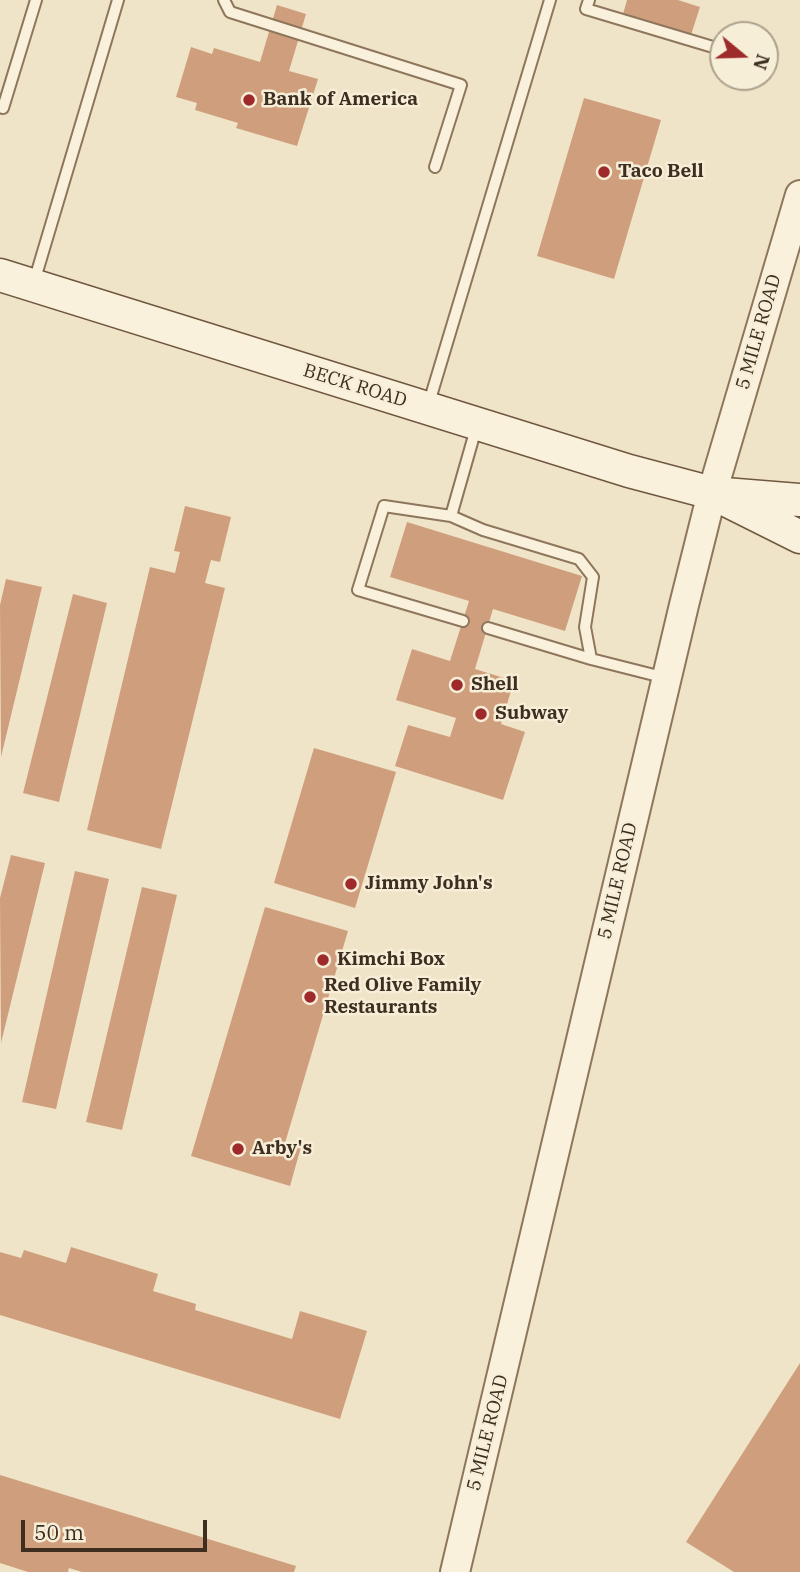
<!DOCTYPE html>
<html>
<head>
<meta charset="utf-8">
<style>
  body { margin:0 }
  #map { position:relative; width:800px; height:1572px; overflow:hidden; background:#f0e4c8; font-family:"IBM Plex Serif",serif }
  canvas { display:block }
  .north { position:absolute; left:709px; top:21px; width:70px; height:70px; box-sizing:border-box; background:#f7eed8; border:2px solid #ada18e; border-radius:50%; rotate:109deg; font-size:19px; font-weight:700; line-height:28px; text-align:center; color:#3d2e20 }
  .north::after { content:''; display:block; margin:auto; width:24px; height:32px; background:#9e2a2b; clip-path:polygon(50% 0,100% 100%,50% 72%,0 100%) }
  .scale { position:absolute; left:21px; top:1520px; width:186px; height:32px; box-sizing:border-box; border:4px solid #3d2e20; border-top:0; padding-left:9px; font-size:21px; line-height:24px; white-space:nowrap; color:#3d2e20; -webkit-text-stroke:5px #f7eed8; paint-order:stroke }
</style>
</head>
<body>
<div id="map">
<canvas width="800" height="1572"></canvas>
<div class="north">N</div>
<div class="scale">50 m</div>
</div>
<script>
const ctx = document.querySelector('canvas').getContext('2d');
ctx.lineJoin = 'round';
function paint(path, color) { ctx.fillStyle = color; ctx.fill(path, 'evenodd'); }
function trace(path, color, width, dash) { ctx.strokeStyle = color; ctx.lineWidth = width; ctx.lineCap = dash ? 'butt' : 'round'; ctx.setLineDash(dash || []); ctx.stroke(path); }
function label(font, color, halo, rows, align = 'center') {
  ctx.font = font + ' "IBM Plex Serif",serif'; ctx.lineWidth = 5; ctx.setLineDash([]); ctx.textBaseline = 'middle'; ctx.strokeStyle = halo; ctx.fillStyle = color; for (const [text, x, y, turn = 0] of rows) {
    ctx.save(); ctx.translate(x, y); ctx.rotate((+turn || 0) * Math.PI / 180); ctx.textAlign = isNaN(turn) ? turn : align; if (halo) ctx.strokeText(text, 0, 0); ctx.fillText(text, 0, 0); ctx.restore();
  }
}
paint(new Path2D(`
  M627,0H678L700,7L691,35L623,14Z
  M277,5L306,14L289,71L318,79L297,146L236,128L238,123L195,110L197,103L176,97L191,47L212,54L214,48L260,62Z
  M584,98L661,120L614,279L537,256Z
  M185,506L231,517L220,562L211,560L205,583L225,588L161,849L87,830L150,567L175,573L180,552L174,551Z
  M407,522L582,576L565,631L493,609L475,669L514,681L501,724L525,732L503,800L395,766L408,725L450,737L456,718L396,700L412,649L450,661L469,601L390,577Z
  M6,579L42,587L1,757L0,605Z
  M73,594L107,603L59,802L23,793Z
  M314,748L396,772L355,908L274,883Z
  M11,855L45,863L1,1043L0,898Z
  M75,871L109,879L56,1109L22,1102Z
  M142,887L177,895L122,1130L86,1122Z
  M265,907L348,931L285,1143L301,1147L290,1186L191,1156Z
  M71,1247L158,1274L153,1291L196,1304L195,1310L292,1339L300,1311L367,1331L340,1419L0,1315V1252L21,1258L24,1250L66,1263Z
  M800,1363V1572H734L686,1542Z
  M0,1475L296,1566L294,1572H82L69,1568L68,1572H28L0,1563Z`), '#cf9f7d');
const service = new Path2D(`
  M224,0L230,12L461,85L435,167
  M589,0L586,9L723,50
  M0,107L3,108L36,0
  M34,282L118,0
  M428,406L550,0
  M477,425L451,516L483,530L579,559L593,577L585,627L591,659L666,678
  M451,516L384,506L358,590L463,621
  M488,628L591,659`);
const tertiary = new Path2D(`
  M455,1572L684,605L712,493L800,195`);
const secondary = new Path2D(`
  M0,275L629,471L712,493L800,500
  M726,500L800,537`);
trace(service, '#8d765c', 14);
trace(tertiary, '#8d765c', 32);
trace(secondary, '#6f573f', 35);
trace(service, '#faf1dc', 10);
trace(tertiary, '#faf1dc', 28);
trace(secondary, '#faf1dc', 32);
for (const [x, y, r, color] of [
  [249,100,7,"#9e2a2b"],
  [604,172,7,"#9e2a2b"],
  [457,685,7,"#9e2a2b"],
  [481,714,7,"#9e2a2b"],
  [351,884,7,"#9e2a2b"],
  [323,960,7,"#9e2a2b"],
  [310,997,7,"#9e2a2b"],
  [238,1149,7,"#9e2a2b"]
]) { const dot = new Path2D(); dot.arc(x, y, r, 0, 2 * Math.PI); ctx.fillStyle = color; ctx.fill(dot); trace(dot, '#f7eed8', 2.5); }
label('bold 19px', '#3d2e20', '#f7eed8', [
  ["Bank of America",263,100],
  ["Taco Bell",618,172],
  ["Shell",471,685],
  ["Subway",495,714],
  ["Jimmy John's",365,884],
  ["Kimchi Box",337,960],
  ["Red Olive Family",324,986],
  ["Restaurants",324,1008],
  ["Arby's",252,1149]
], 'left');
label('19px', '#3d2e20', '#f7eed8', [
  ["5 MILE ROAD",759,332,-74],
  ["BECK ROAD",355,386,17],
  ["5 MILE ROAD",618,881,-77],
  ["5 MILE ROAD",488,1433,-76]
]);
</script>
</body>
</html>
